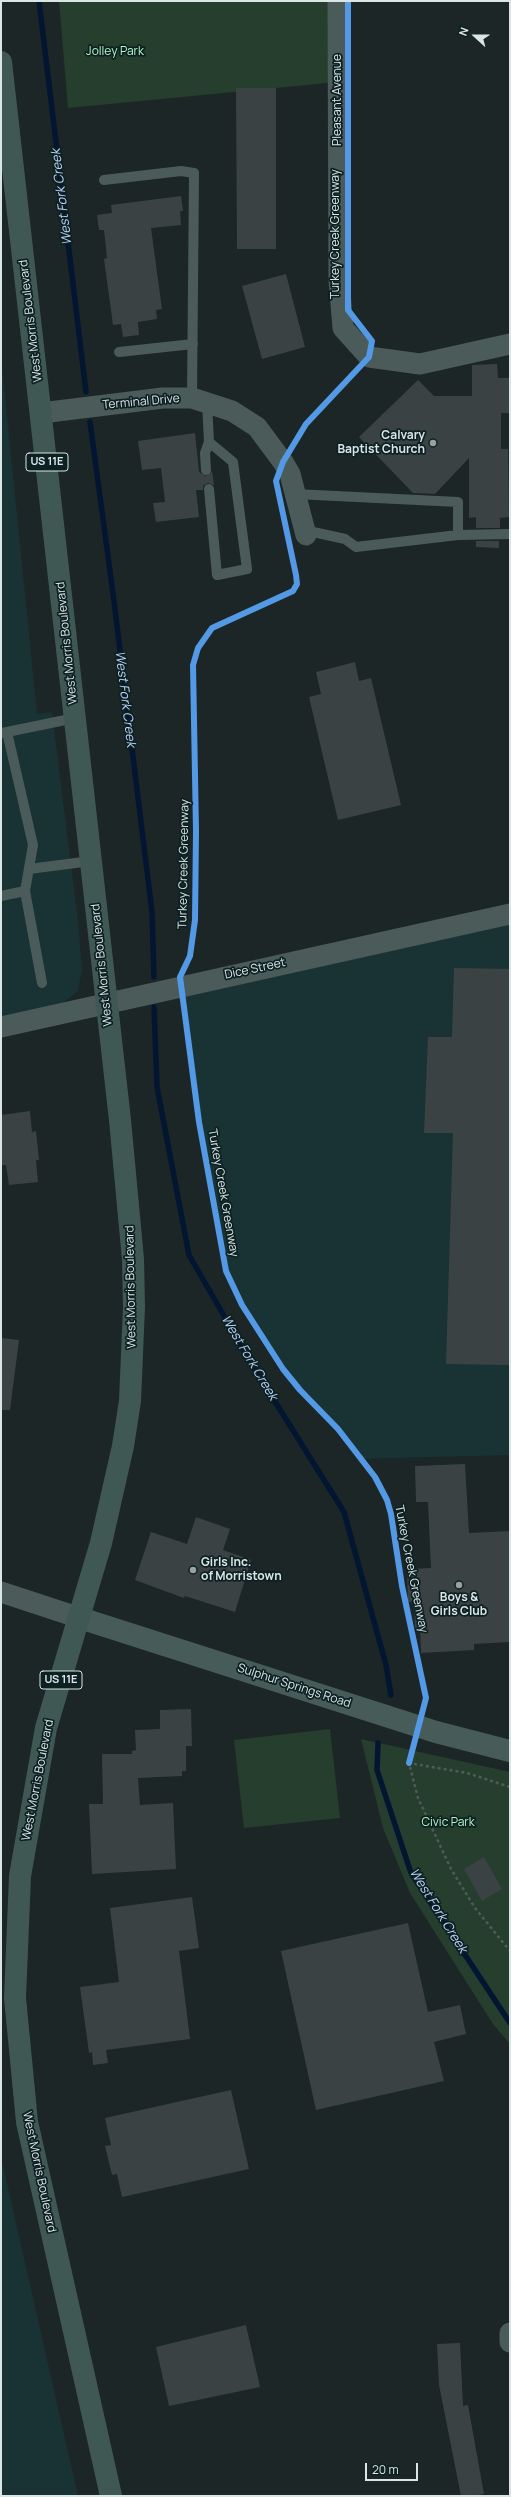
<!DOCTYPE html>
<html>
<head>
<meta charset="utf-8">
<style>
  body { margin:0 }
  #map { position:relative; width:511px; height:2497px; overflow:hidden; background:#1c2626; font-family:Manrope,sans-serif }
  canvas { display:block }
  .frame { position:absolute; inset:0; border:2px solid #dae5e6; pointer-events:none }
  .north { position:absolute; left:455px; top:16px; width:40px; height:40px; -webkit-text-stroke:3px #0d2022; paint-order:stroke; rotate:291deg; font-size:11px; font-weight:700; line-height:16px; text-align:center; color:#dae5e6 }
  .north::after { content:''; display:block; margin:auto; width:14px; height:18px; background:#dae5e6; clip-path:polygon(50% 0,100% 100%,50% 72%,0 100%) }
  .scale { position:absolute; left:365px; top:2463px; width:53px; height:18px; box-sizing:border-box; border:2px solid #dae5e6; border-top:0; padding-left:5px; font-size:12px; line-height:14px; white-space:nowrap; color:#dae5e6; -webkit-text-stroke:3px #0d2022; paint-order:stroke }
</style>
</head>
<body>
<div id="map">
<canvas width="511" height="2497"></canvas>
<div class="frame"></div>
<div class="north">N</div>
<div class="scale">20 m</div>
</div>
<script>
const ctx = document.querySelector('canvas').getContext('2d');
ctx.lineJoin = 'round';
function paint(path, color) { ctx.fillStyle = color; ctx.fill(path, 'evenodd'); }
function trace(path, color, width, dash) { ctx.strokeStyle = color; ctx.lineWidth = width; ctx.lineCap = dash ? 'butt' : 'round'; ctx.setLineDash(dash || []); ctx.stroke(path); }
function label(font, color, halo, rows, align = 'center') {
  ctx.font = font + ' Manrope,sans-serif'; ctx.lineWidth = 3.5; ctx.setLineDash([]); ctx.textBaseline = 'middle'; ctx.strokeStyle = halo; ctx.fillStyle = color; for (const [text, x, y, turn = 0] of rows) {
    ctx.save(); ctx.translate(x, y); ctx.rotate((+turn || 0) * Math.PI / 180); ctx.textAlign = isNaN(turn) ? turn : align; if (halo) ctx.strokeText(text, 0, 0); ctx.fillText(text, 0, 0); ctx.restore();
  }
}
paint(new Path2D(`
  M1,356L37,714L52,712L78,921L82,970L78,991L63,1003L1,1017Z
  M510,914V1455L360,1459L338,1429L300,1390L283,1369L232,1288L226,1271L199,1122L183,1005L191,983Z
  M1,2157L78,2496H1Z`), '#193335');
paint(new Path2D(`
  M59,1H338V82L68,108Z
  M330,1729L340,1818L244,1828L234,1740Z
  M361,1739L510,1772V2044L493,2024L410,1893L383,1828Z`), '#263e2d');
trace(new Path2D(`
  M39,1L86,392
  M90,422L114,601L152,912L154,977
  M154,1007L157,1087L189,1255L254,1368L344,1512L386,1665L391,1695
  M378,1743L377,1770L411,1873L510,2023`), '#031631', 5.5);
paint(new Path2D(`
  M236,88H276V249H237Z
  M181,196L183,211H180L181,225L151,228L162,309L156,310L157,319L138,322L139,335L123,337L121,324L113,325L104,259L107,258L104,230H99L97,215L112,213L111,205Z
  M286,274L305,347L262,359L242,286Z
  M497,364L498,378H510V413H501V449H508L509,517L500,518V528H476V517L469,518V458L435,494L413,493L359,437L418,380L434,396H472V365Z
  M195,433L199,472L206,476L212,471L214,485L208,483L203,486V490H196L199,517L156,522L153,503L165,502L161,468L142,470L138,441Z
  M476,541H499V548L476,547Z
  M355,662L359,681L371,678L401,805L338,820L309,697L321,694L316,672Z
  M454,968L510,969V1365L446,1364L453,1133H424L428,1037H452Z
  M30,1111L32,1132L36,1131L39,1160H36L38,1182L9,1185L6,1165H1V1115Z
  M1,1338L19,1340L10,1410H1Z
  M465,1464L469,1533L510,1531V1642L474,1644V1650L421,1653L420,1628H415L414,1601L408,1602L407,1569L431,1568L428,1502H416L415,1466Z
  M196,1517L230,1529L223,1550L251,1560L235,1612L185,1596L184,1598L135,1580L151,1532L187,1544Z
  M191,1709L192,1746H186V1771H182V1776L138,1778L140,1805L173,1803L176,1869L92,1874L89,1804H103L102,1754H132V1751L136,1750L135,1730L160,1729V1710Z
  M484,1857L502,1889L482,1901L464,1869Z
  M192,1897L199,1948L179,1951L190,2039L106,2050L108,2063L93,2065L92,2052L89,2053L80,1987L119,1982L110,1908Z
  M408,1923L428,2012L460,2005L466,2034L434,2042L444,2081L316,2110L281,1951Z
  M231,2090L249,2169L122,2197L117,2174L112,2175L105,2146L111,2145L105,2118Z
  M246,2325L260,2387L169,2406L156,2347Z
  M460,2343L463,2406L468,2405L484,2494L473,2496H461L439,2385L437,2344Z`), '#3b4244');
trace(new Path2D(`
  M510,1787L467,1773L409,1763L418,1798L451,1869L475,1908L510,1951`), '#4f5b59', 2.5, [3, 3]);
trace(new Path2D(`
  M104,180L181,171L194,173L192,398
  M119,352L193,344
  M207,403L209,442L233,462L247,569L217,575L209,489
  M206,470L205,453L209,442
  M295,494L458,502V535
  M304,530L345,539L356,547L458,535L510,534
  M7,732L75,718
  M1,733L7,732L33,845L25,891L42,983
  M29,869L91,861
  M1,896L25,891`), '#4b5b59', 10);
trace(new Path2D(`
  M338,1L339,280L343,328L369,357L420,364L510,344
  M41,413L163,398H192L232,411L257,427L283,462L290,474L306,535
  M1,1027L510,914
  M1,1592L80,1618
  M510,2333V2342`), '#4b5b59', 21);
trace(new Path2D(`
  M80,1618L436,1732L510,1751`), '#475b58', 22);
trace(new Path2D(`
  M1,62L120,1120L133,1259L134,1307L130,1401L123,1446L101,1543L46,1728L20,1876L15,1998L27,2122L111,2496`), '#405854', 22);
trace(new Path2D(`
  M348,1V310L372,341L369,357L306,424L283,462L276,481L296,575L297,584L293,591L212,628L198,648L193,665L196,831L195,920L190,956L180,977L199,1122L226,1271L242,1305L283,1369L300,1390L338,1429L375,1477L387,1500L391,1514L402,1586L426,1698L409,1763`), '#5399e6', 6);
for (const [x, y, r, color] of [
  [433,443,4,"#98a2a3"],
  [193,1570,4,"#98a2a3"],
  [459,1585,4,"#98a2a3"]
]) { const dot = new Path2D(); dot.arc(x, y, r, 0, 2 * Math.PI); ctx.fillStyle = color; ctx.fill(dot); trace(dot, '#0d2022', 1.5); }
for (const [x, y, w] of [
  [47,462,42],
  [61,1680,42]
]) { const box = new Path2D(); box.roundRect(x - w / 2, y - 9, w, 18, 3); ctx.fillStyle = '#0d2022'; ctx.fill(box); trace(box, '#dae5e6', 1); }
label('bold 11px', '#dae5e6', null, [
  ["US 11E",47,462],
  ["US 11E",61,1680]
]);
label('12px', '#b3f6c3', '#0d2022', [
  ["Jolley Park",115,52],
  ["Civic Park",448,1823]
]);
label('12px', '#dae5e6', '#0d2022', [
  ["Pleasant Avenue",338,100,-90],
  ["Turkey Creek Greenway",336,234,-90],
  ["West Morris Boulevard",31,321,-97],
  ["Terminal Drive",141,402,-5],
  ["West Morris Boulevard",67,643,-96],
  ["Turkey Creek Greenway",184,864,-89],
  ["West Morris Boulevard",102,965,-96],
  ["Dice Street",255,969,-12],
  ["Turkey Creek Greenway",223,1193,80],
  ["West Morris Boulevard",131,1287,-91],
  ["Turkey Creek Greenway",411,1569,79],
  ["Sulphur Springs Road",294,1686,18],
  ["West Morris Boulevard",38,1780,-79],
  ["West Morris Boulevard",39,2172,78]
]);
label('bold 12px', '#dae5e6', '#0d2022', [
  ["Calvary",425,436],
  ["Baptist Church",425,450],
  ["Girls Inc.",201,1563,"left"],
  ["of Morristown",201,1577,"left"],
  ["Boys &",459,1598,"center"],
  ["Girls Club",459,1612,"center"]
], 'right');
label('italic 13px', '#b7d3f7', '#0d2022', [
  ["West Fork Creek",62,197,-97],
  ["West Fork Creek",125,699,83],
  ["West Fork Creek",249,1358,59],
  ["West Fork Creek",438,1911,58]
]);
</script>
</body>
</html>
